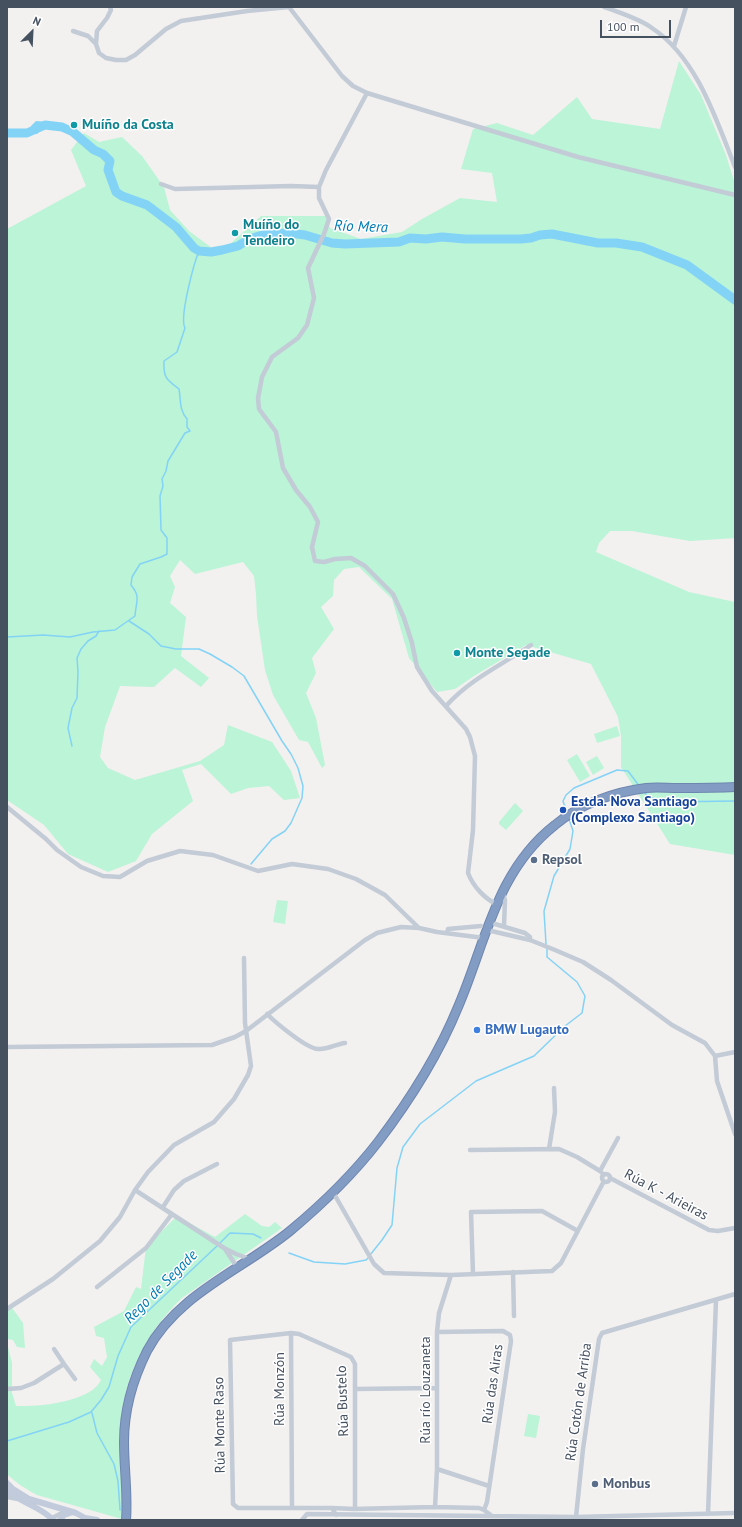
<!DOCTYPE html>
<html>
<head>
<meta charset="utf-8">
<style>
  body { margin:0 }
  #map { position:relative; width:742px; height:1527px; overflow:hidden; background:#f3f0f0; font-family:"PT Sans",sans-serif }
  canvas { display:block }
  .frame { position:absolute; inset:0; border:8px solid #465160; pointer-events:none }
  .north { position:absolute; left:12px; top:12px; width:40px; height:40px; -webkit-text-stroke:3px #fff; paint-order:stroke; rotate:24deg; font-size:11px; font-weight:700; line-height:16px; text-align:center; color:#465160 }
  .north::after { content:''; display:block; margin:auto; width:14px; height:18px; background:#465160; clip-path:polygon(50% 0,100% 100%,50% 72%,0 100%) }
  .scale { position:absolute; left:600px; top:20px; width:71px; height:18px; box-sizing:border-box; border:2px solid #465160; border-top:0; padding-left:5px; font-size:12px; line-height:14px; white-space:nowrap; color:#465160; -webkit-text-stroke:3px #fff; paint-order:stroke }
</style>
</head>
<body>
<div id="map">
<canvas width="742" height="1527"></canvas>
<div class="frame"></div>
<div class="north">N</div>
<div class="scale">100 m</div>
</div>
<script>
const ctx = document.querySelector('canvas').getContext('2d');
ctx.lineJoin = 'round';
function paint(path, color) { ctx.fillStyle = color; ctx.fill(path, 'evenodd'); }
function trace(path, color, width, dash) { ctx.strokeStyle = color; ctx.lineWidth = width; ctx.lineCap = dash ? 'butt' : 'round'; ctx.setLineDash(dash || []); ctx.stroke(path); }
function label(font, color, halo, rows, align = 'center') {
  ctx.font = font + ' "PT Sans",sans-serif'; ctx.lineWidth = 3; ctx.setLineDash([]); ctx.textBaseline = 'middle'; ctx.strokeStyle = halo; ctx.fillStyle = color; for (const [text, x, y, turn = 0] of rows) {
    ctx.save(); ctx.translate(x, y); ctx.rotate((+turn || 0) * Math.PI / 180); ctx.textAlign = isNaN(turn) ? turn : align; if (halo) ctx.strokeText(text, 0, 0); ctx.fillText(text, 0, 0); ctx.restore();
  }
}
paint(new Path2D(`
  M679,61L701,95L726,155L735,184V538L690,541L632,531H610L599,543L596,552L689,592L735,602V855L670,844L621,767V736L618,717L591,664L526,645L474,676L455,689L437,692L409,658L392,599L359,567L344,569L334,580L333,596L321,607L334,629L312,658L316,673L306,693L316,718L325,765L322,768L308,742L299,740L273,695L265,670L257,616L256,594L254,576L243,562L195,574L180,560L170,576L175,587L170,603L186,617L181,656L209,678L201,687L175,668L154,687L120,686L105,727L100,757L108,768L135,780L200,761L224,745L228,725L272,742L291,771L300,798L284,800L269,786L248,788L231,794L201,764L182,770L193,801L152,834L136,861L108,872L68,854L44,825L7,800V229L86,186L71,150L84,133L99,142L122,137L142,156L164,187L170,210L189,231L212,248L229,245L261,216H326L330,228L361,239L402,232L422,219L460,198L497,202L492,173L461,169L473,129L497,123L533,135L577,97L592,119L660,129Z
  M617,726L620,736L597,743L594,734Z
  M577,754L590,776L580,782L567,760Z
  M597,756L604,768L593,775L586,762Z
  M515,803L523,811L506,830L499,824V822Z
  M277,900L288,901L285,924L273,922Z
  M245,1214L262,1226L269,1227L275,1222L282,1228L182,1298C143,1335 121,1383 120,1436C119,1464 123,1491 122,1519L37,1495C26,1489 16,1483 7,1474V1343L12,1363V1393L16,1406C38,1407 91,1402 101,1380L90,1367L94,1359L102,1366L107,1357L104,1338L96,1336L94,1327L124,1311L136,1287L141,1289L146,1247L177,1216L215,1237Z
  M10,1305L23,1323L25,1348L17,1347L13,1340L7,1339V1307Z
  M528,1414L540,1416L536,1438L524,1436Z`), '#bbf4d6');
paint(new Path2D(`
  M36,121L48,122L37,134H32L31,126Z`), '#83d3f6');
trace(new Path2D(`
  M129,621L149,634L161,646L176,649H199L210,654L232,667L244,676L282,741L291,754L298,768L303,786L302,798L291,823L285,831L272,839L251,864
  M7,637L43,635L70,637L93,632L115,630L135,616C136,601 141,597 131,585L132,577L140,564L161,557L167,554V538L161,530L160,496L163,486L162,479L166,471L168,461L185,433L190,431L187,427V419C179,410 181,400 179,389C167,380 163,378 164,361L177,352L185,328C179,318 194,263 199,251
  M72,746L68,728L72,708L77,698L78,672L77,658L81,649L88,641L96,636L99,631
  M644,792C648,798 657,800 664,802L735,801
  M567,813L563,801L566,795L574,788L617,770L628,771L640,787
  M546,944L544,911L554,876L570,849L573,831L569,819
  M220,1243L230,1233L253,1234L261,1238
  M289,1253L314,1262L345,1264L366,1260L368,1258
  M370,1255L382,1240L392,1225L397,1168L403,1147L420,1124L476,1081L534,1056L565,1026L582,1013L585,996L577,982L547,957V948
  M92,1413L97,1433L114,1464L118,1481L120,1510
  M7,1441L69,1422L91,1412L101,1400L109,1387L118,1356L131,1327L217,1246`), '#83d3f6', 1.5);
trace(new Path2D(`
  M7,133H27L45,125L62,127L73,132L94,150L103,154L110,161L108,170L116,192L122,196L147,205L176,227L194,248L199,251L211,252L222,250L238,246L249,239L266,234L289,233L305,235L332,243L345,244L399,242L410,238L426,239L442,237L465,239H521L531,238L540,235L552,234L598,243H616L642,247L687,265L735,300`), '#83d3f6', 9);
const highway = new Path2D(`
  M126,1520C128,1494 124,1468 124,1442C124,1410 133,1379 147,1351C177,1294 242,1270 290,1231C320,1206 354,1173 378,1142C410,1100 438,1056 458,1007C486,942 496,871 555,825C580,804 614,792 646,788C656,787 667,788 677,788C697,788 716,788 735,787`);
trace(highway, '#6e87b0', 10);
trace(new Path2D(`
  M110,7L111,10L107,18L97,31L96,44L99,53L106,58L116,60H126L135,55L166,29L181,21L247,11L289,7
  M289,7L342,76L353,86L367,93L578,157L735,195
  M604,7C620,13 638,18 652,28C697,58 716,119 735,167
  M73,31L88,36L96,44
  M674,46L686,7
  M367,93L326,170L319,187V198L329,219L324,234L308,268L314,298L307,325L298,338L272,357L262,377L258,398L259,409L276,432L283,468L296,490L310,507L318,522L312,547L315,561L324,562L335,559L351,558L365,566L393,594L404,618L412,643L417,667L432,691L466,729L470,737L475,756L473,830L468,873C473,886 484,898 496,904
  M161,184L175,189L291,186L319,187
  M446,706C470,679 502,665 531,645
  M7,807L46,839L57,850L81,867L103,876L120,877L147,861L180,851L213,855L258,871L292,864L328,869L356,879L385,895L419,928
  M503,894L505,900L504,926
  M495,924L525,933L530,937V940
  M487,930L530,940L555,950L583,962L611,980L672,1025L705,1043L715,1056L717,1081L735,1134
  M447,933L448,929L481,926
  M267,1014C275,1022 307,1049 318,1049C327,1050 336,1044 345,1043
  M7,1047L212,1045L235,1037L246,1031L365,940L377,933L401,927L419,928L437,932L484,938
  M715,1056L735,1052
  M549,1149L555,1112L554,1088
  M470,1150L559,1149L577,1157L600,1171L604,1175
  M600,1171L618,1138
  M602 1178a4 4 0 1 1 8 0a4 4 0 1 1-8 0Z
  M610,1178L709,1230L718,1231L735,1228
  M135,1190L224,1248L236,1254L250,1259
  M333,1192L374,1264L384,1273L451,1275L552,1271L561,1263L604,1181
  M163,1207L174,1190L184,1181L217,1164
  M225,1249L237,1267
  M513,1272L514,1316
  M473,1274L471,1212L542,1211L578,1231
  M97,1287L146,1248L172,1214
  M7,1309L53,1279L100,1241L120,1217L135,1190L148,1172L174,1145L214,1122L234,1099L248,1075L251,1066L245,1023L244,958
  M437,1332L503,1331L510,1335L511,1341L487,1502L484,1510
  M291,1333L292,1508
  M54,1349L64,1364
  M7,1389L21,1388L34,1383L64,1364L75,1379
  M355,1389L436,1388
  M437,1469L489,1486
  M7,1497L18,1499
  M435,1507L437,1469V1332L439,1313L451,1275
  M332,1508L355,1509V1364L351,1357L299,1334L291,1333L230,1340L233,1504L238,1508H332L336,1515
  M353,1509L434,1507L479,1508L484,1510L492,1516
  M708,1514L716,1300
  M576,1517L583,1449L599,1339L602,1333L735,1294
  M50,1519L62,1513L66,1514
  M302,1520L307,1514L576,1517L735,1513`), '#c2cbd6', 4.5);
trace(new Path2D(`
  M7,1483L13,1489L29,1499L76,1513L85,1518L97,1520
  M7,1490C20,1503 40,1506 53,1520
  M60,1520L64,1515L70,1513`), '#c1cbdb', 6);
trace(highway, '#839cc4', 8);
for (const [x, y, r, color] of [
  [74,125,4,"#0f9aa8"],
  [235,233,4,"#0f9aa8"],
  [457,653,4,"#0f9aa8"],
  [563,810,4,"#1a4fb4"],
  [534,860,4,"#5c6f8a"],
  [477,1030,4,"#3f7fe0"],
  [595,1484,4,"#5c6f8a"]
]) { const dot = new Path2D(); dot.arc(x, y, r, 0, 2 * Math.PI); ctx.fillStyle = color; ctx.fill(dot); trace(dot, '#fff', 1.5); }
label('bold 14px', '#0d838f', '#fff', [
  ["Muíño da Costa",82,125],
  ["Muíño do",243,225],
  ["Tendeiro",243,241],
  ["Monte Segade",465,653]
], 'left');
label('bold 14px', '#164399', '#fff', [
  ["Estda. Nova Santiago",571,802],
  ["(Complexo Santiago)",571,818]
], 'left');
label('bold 14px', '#4e5e75', '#fff', [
  ["Repsol",542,860],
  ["Monbus",603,1484]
], 'left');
label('bold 14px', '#366cbe', '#fff', [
  ["BMW Lugauto",485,1030]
], 'left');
label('14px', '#465160', '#fff', [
  ["Rúa K - Arieiras",666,1195,28],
  ["Rúa das Airas",493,1384,-82],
  ["Rúa Monzón",280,1389,-90],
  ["Rúa río Louzaneta",426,1390,-90],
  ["Rúa Bustelo",343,1401,-92],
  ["Rúa Cotón de Arriba",579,1402,-82],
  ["Rúa Monte Raso",220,1425,-91]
]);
label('italic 15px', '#017bb1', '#fff', [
  ["Río Mera",361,227,2],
  ["Rego de Segade",161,1287,-45]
]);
</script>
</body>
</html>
